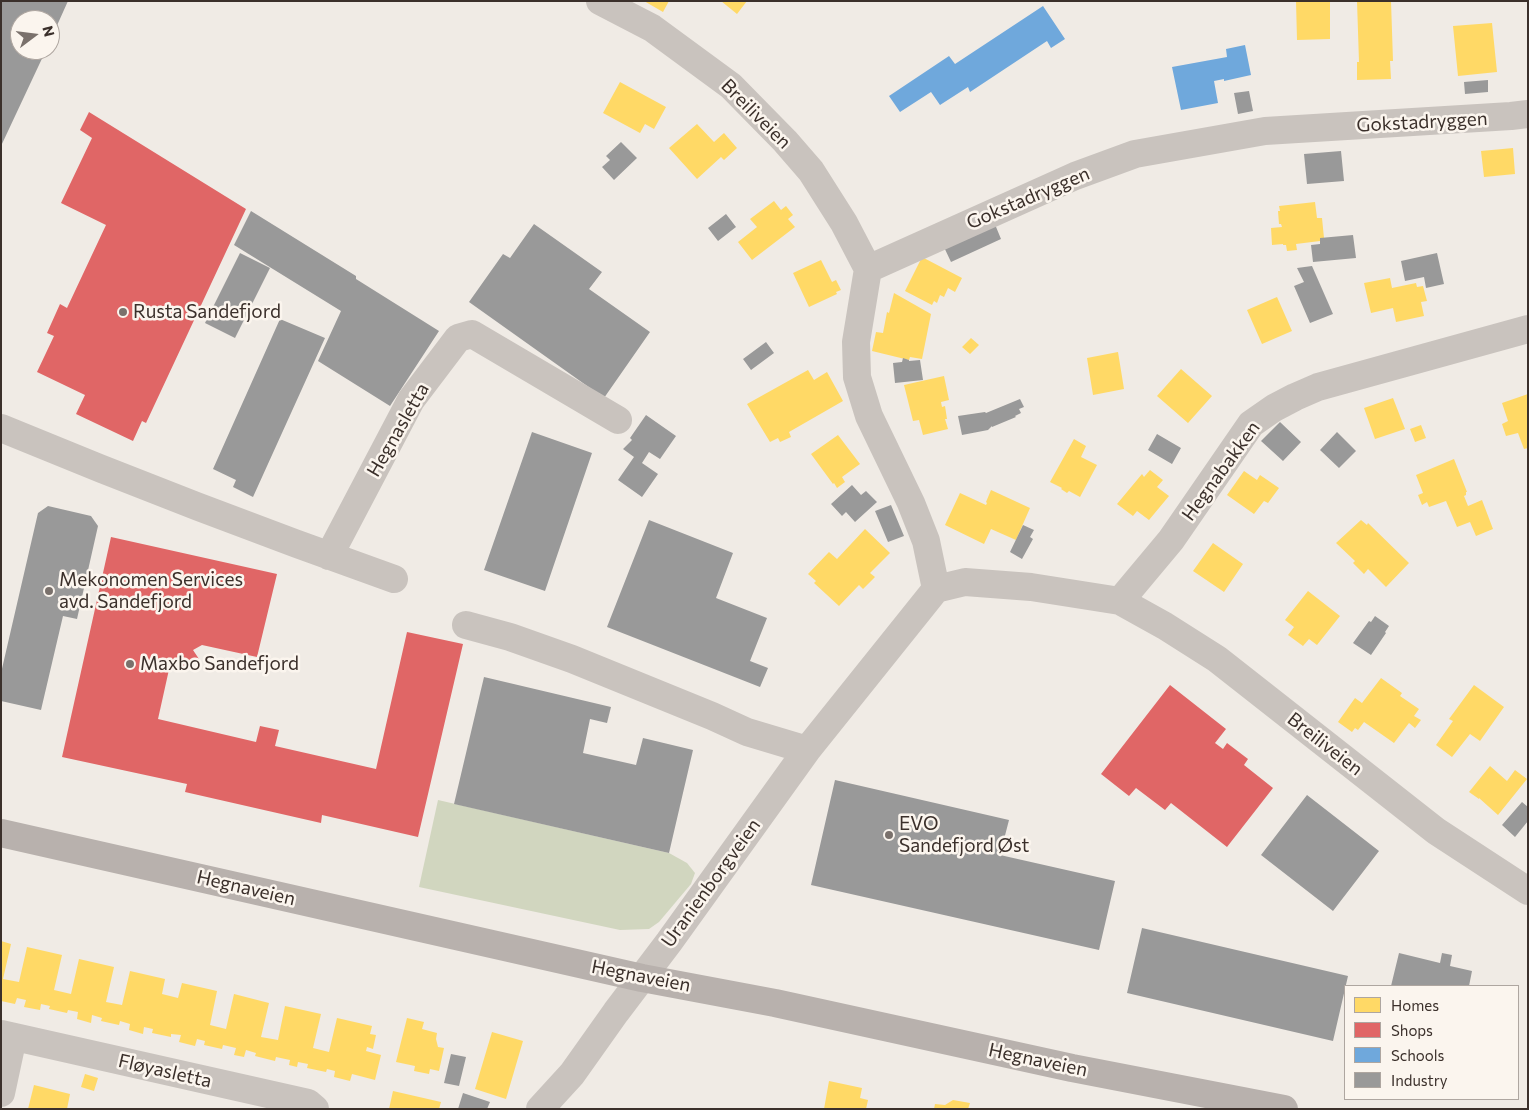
<!DOCTYPE html>
<html>
<head>
<meta charset="utf-8">
<style>
  body { margin:0 }
  #map { position:relative; width:1529px; height:1110px; overflow:hidden; background:#f0ebe5; font-family:Commissioner,sans-serif }
  canvas { display:block }
  .frame { position:absolute; inset:0; border:2px solid #3b302b; pointer-events:none }
  .legend { position:absolute; left:1344px; top:985px; width:175px; height:115px; box-sizing:border-box; background:#fbf5ee; border:1px solid #aea6a0; margin:0; padding:6px 9px; list-style:none; font-size:15px; color:#3b302b }
  .legend li { display:flex; align-items:center; gap:10px; height:25px }
  .legend b { width:25px; border:1px solid #aea6a0 }
  .north { position:absolute; left:10px; top:10px; width:50px; height:50px; box-sizing:border-box; background:#fbf5ee; border:1px solid #aea6a0; border-radius:50%; rotate:75deg; font-size:14px; font-weight:700; line-height:20px; text-align:center; color:#3b302b }
  .north::after { content:''; display:block; margin:auto; width:18px; height:22px; background:#7a716c; clip-path:polygon(50% 0,100% 100%,50% 72%,0 100%) }
</style>
</head>
<body>
<div id="map">
<canvas width="1529" height="1110"></canvas>
<div class="frame"></div>
<ul class="legend">
<li><b style="height:14px;background:#ffd966"></b>Homes</li>
<li><b style="height:14px;background:#e06666"></b>Shops</li>
<li><b style="height:14px;background:#6fa8dc"></b>Schools</li>
<li><b style="height:14px;background:#999"></b>Industry</li>
</ul>
<div class="north">N</div>
</div>
<script>
const ctx = document.querySelector('canvas').getContext('2d');
ctx.lineJoin = 'round';
function paint(path, color) { ctx.fillStyle = color; ctx.fill(path, 'evenodd'); }
function trace(path, color, width, dash) { ctx.strokeStyle = color; ctx.lineWidth = width; ctx.lineCap = dash ? 'butt' : 'round'; ctx.setLineDash(dash || []); ctx.stroke(path); }
function label(font, color, halo, rows, align = 'center') {
  ctx.font = font + ' Commissioner,sans-serif'; ctx.lineWidth = 5; ctx.setLineDash([]); ctx.textBaseline = 'middle'; ctx.strokeStyle = halo; ctx.fillStyle = color; for (const [text, x, y, turn = 0] of rows) {
    ctx.save(); ctx.translate(x, y); ctx.rotate((+turn || 0) * Math.PI / 180); ctx.textAlign = isNaN(turn) ? turn : align; if (halo) ctx.strokeText(text, 0, 0); ctx.fillText(text, 0, 0); ctx.restore();
  }
}
paint(new Path2D(`
  M438,800L669,853L687,863L695,873L691,884L659,922L649,929L620,930L419,887Z`), '#d1d6bf');
paint(new Path2D(`
  M644,1H669L663,12Z
  M721,1H747L737,14Z
  M1296,1H1330V39L1297,40Z
  M1357,1H1391L1393,61H1390L1391,79L1357,80V62H1359Z
  M1492,23L1497,72L1458,76L1453,26Z
  M620,82L666,107L654,129L645,124L640,133L603,113Z
  M697,124L714,142L724,133L737,148L724,160L721,157L697,179L669,148Z
  M1513,148L1515,174L1484,177L1481,151Z
  M774,201L781,210L786,206L793,215L788,219L795,227L752,260L738,242L757,227L750,219Z
  M1315,202L1317,218H1322L1324,238H1320V241L1296,244L1297,250L1287,251L1286,245H1283V244L1272,245L1271,228L1282,227L1281,224H1279L1278,211H1280L1279,206Z
  M922,257L962,278L955,292L948,288L944,297L940,295L937,303L934,301L932,305L905,291Z
  M821,260L832,282L836,280L841,290L836,292L837,294L809,307L793,273Z
  M1390,278L1392,288L1416,283L1417,287L1423,286L1427,301L1421,302L1424,316L1396,322L1393,308L1371,313L1364,283Z
  M894,293L931,314L922,359L910,357L909,360L872,351L876,332L883,333L887,312L889,313Z
  M1277,297L1292,331L1262,344L1247,310Z
  M971,338L979,345L970,354L962,347Z
  M1118,352L1124,389L1093,395L1087,358Z
  M1181,369L1212,396L1188,423L1157,396Z
  M808,370L814,380L827,372L843,401L789,432L791,437L780,442L778,438L770,442L747,404Z
  M944,376L949,400L941,402L942,407L945,406L947,419H945L948,429L923,435L919,420L913,421L904,385Z
  M1528,394V448L1524,449L1518,433L1506,436L1502,424L1508,421L1502,403Z
  M1393,398L1405,429L1375,439L1364,408Z
  M1421,425L1426,438L1415,442L1410,429Z
  M838,435L860,464L842,477L845,482L837,488L834,483L833,484L811,454Z
  M1074,439L1086,446L1081,457L1097,465L1080,497L1069,491L1067,493L1061,489L1062,488L1050,482Z
  M1454,459L1467,492H1466V495L1464,496L1468,506L1482,500L1493,529L1476,536L1470,522L1457,527L1446,501L1429,507L1427,502L1422,505L1418,495L1423,493L1416,475Z
  M1150,470L1163,480L1157,487L1169,496L1149,520L1137,511L1133,516L1117,504L1142,474L1144,477Z
  M1244,471L1257,480L1260,475L1279,488L1268,503L1264,501L1254,514L1227,495Z
  M991,490L1030,508L1016,540L991,529L984,544L945,525L960,493L986,505L987,503L986,502Z
  M1361,520L1367,525L1368,523L1409,563L1386,587L1368,569L1364,574L1353,563L1355,561L1336,543Z
  M865,529L890,553L870,573L875,577L863,589L859,585L839,606L814,583L816,581L808,574L829,552L837,559Z
  M1213,543L1243,564L1224,592L1193,571Z
  M1308,591L1340,616L1317,645L1309,639L1303,646L1288,635L1294,627L1285,620Z
  M1381,678L1402,693L1400,696L1419,709L1414,716L1421,720L1415,728L1409,723L1394,743L1364,722L1358,730L1355,728L1352,732L1338,722L1355,698L1362,703Z
  M1474,685L1504,707L1480,741L1470,734L1452,757L1436,745L1453,721L1449,719Z
  M1490,766L1507,781L1515,770L1527,779L1498,815L1479,798V799L1469,792Z
  M1,941L11,944L3,979L19,982L27,947L62,955L54,990L71,994L79,959L114,967L106,1002L122,1005L130,971L165,979L162,994L178,998L182,983L217,991L210,1025L226,1029L234,994L269,1003L261,1037L278,1040L285,1006L321,1014L313,1048L329,1052L337,1018L372,1026L370,1034L376,1035L373,1049L367,1047L366,1051L381,1055L375,1080L352,1074L350,1081L334,1077L335,1071L327,1069L326,1072L307,1068L308,1064L298,1062L297,1067L289,1065L290,1060L276,1057L275,1061L255,1056L256,1053L246,1050L244,1057L234,1055L236,1048L223,1045L222,1049L204,1045L205,1041L197,1039L195,1046L179,1042L181,1035L171,1034V1037L152,1033L153,1029L144,1027L143,1034L129,1030L130,1024L120,1021L119,1025L101,1021L102,1018L92,1015L91,1023L77,1019L78,1012L68,1010L67,1013L49,1009L50,1006L41,1004L40,1010L24,1007L26,1000L17,998L15,1004L1,1001Z
  M407,1018L424,1022L422,1029L437,1033L436,1039L438,1047L444,1048L439,1071L430,1069L429,1074L414,1071L415,1066L396,1062Z
  M492,1032L523,1041L506,1099L475,1089Z
  M85,1074L98,1078L94,1091L81,1087Z
  M829,1081L862,1088L860,1098L868,1100L866,1109H824Z
  M34,1085L70,1094L67,1109H28Z
  M393,1091L441,1102L439,1109H389Z
  M953,1100L970,1103L968,1109H934L935,1104L945,1105Z`), '#ffd966');
paint(new Path2D(`
  M89,112L246,209L146,423L142,421L133,441L76,414L85,395L37,372L54,336L47,333L60,304L67,308L106,225L61,203L92,138L80,130Z
  M111,537L277,574L257,657L202,645L193,650L199,659L184,668L178,660L170,665L158,719L256,742L260,726L279,730L275,746L376,769L407,632L463,644L418,837L322,815L321,823L185,792L187,784L62,757Z
  M1170,685L1226,729L1215,743L1223,749L1227,743L1248,759L1244,765L1273,788L1227,847L1171,803L1165,810L1136,788L1129,796L1101,774Z`), '#e06666');
paint(new Path2D(`
  M1043,6L1065,39L1051,48L1047,41L970,92L968,87L940,105L931,92L900,112L889,96L949,56L955,64Z
  M1245,45L1251,75L1224,81V79L1214,81L1218,103L1181,110L1172,67L1227,57L1226,49Z`), '#6fa8dc');
paint(new Path2D(`
  M1,1H68L50,41V20H20V50H46L1,146Z
  M1488,80V92L1465,94L1464,82Z
  M1249,91L1253,111L1238,114L1234,93Z
  M621,142L637,158L614,180L602,167L610,160L606,156Z
  M1341,151L1344,181L1307,184L1304,154Z
  M251,211L356,276V279L439,331L390,406L318,361L341,311L234,245Z
  M726,214L736,227L718,241L708,228Z
  M994,222L1001,239L951,262L943,245Z
  M534,224L602,272L589,289L650,332L604,398L469,302L503,254L510,258Z
  M1353,235L1356,258L1313,262L1311,245L1320,244V238Z
  M240,253L270,268L235,338L205,323Z
  M1437,253L1444,284L1426,288L1424,277L1405,281L1401,261Z
  M1312,266L1333,314L1310,323L1294,286L1304,282L1297,268Z
  M280,319L325,338L253,497L233,487L236,480L213,469Z
  M766,342L774,353L751,370L743,359Z
  M903,358L909,360V361L920,360L923,380L895,383L893,363L902,362Z
  M1020,399L1024,407L1019,409L1021,413L1015,416L1016,417L992,427V426L988,430L962,435L958,416L985,412L986,413Z
  M646,415L676,436L660,459L649,452L642,463L658,474L642,497L618,480L634,457L623,449L632,440L630,438Z
  M1280,422L1301,442L1283,461L1261,441Z
  M532,432L592,453L545,591L484,570Z
  M1337,432L1356,451L1339,468L1320,450Z
  M1157,434L1181,448L1172,464L1148,450Z
  M852,485L861,495L866,491L877,502L855,522L846,512L842,516L831,504Z
  M891,505L904,536L888,542L875,511Z
  M48,506L91,516L98,526L77,619L63,616L41,710L1,701V673L38,513Z
  M649,520L733,553L716,598L767,618L750,661L768,668L760,687L607,627Z
  M1023,525L1034,530L1030,537L1033,539L1022,559L1010,552Z
  M1375,616L1389,626L1385,632L1386,633L1371,655L1353,643L1369,621L1371,622Z
  M484,677L611,707L607,723L590,719L583,753L636,765L643,738L693,750L669,853L454,804Z
  M835,780L1009,820L1000,855L1115,881L1099,950L811,885Z
  M1307,795L1379,851L1333,911L1261,855Z
  M1522,802L1528,807V821L1515,837L1502,825Z
  M1142,928L1348,976L1333,1041L1127,993Z
  M1399,953L1440,963L1442,953L1452,955L1450,966L1472,971L1469,986H1391Z
  M451,1054L466,1057L459,1086L444,1083Z
  M463,1093L490,1102L487,1109H458Z`), '#999');
trace(new Path2D(`
  M600,1L652,28L731,86L785,141L811,171L844,223L868,269
  M1,428C131,482 261,532 394,579
  M329,556L411,400L458,338L472,334L618,420
  M936,589L926,541L911,503L869,416L857,377L856,342L868,269L1075,176L1135,154L1265,131L1511,116L1528,114
  M936,589L965,582L1031,587L1120,601L1165,626L1217,659L1436,831L1528,891
  M1120,601L1171,540L1251,424L1274,408L1295,397L1318,387L1528,329
  M466,625L510,637L572,659L712,716L747,732L807,750
  M1,1034L308,1103L315,1109
  M1,1093L13,1037
  M540,1109L572,1074L616,1012L669,942L807,750L936,589`), '#c9c3be', 28);
trace(new Path2D(`
  M1,833L642,978L775,1003L1072,1068L1284,1109`), '#b8b1ad', 28);
for (const [x, y, r, color] of [
  [123,312,5,"#7a716c"],
  [49,591,5,"#7a716c"],
  [130,664,5,"#7a716c"],
  [889,835,5,"#7a716c"]
]) { const dot = new Path2D(); dot.arc(x, y, r, 0, 2 * Math.PI); ctx.fillStyle = color; ctx.fill(dot); trace(dot, '#fbf5ee', 2); }
label('19px', '#3b302b', '#fbf5ee', [
  ["Breiliveien",756,114,45],
  ["Gokstadryggen",1422,122,-3],
  ["Gokstadryggen",1028,198,-23],
  ["Hegnasletta",398,430,-60],
  ["Hegnabakken",1221,471,-54],
  ["Breiliveien",1325,744,38],
  ["Uranienborgveien",711,883,-54],
  ["Hegnaveien",246,888,13],
  ["Hegnaveien",641,976,11],
  ["Hegnaveien",1038,1060,12],
  ["Fløyasletta",165,1071,13]
]);
label('19px', '#3b302b', '#fbf5ee', [
  ["Rusta Sandefjord",133,312],
  ["Mekonomen Services",59,580],
  ["avd. Sandefjord",59,602],
  ["Maxbo Sandefjord",140,664],
  ["EVO",899,824],
  ["Sandefjord Øst",899,846]
], 'left');
</script>
</body>
</html>
